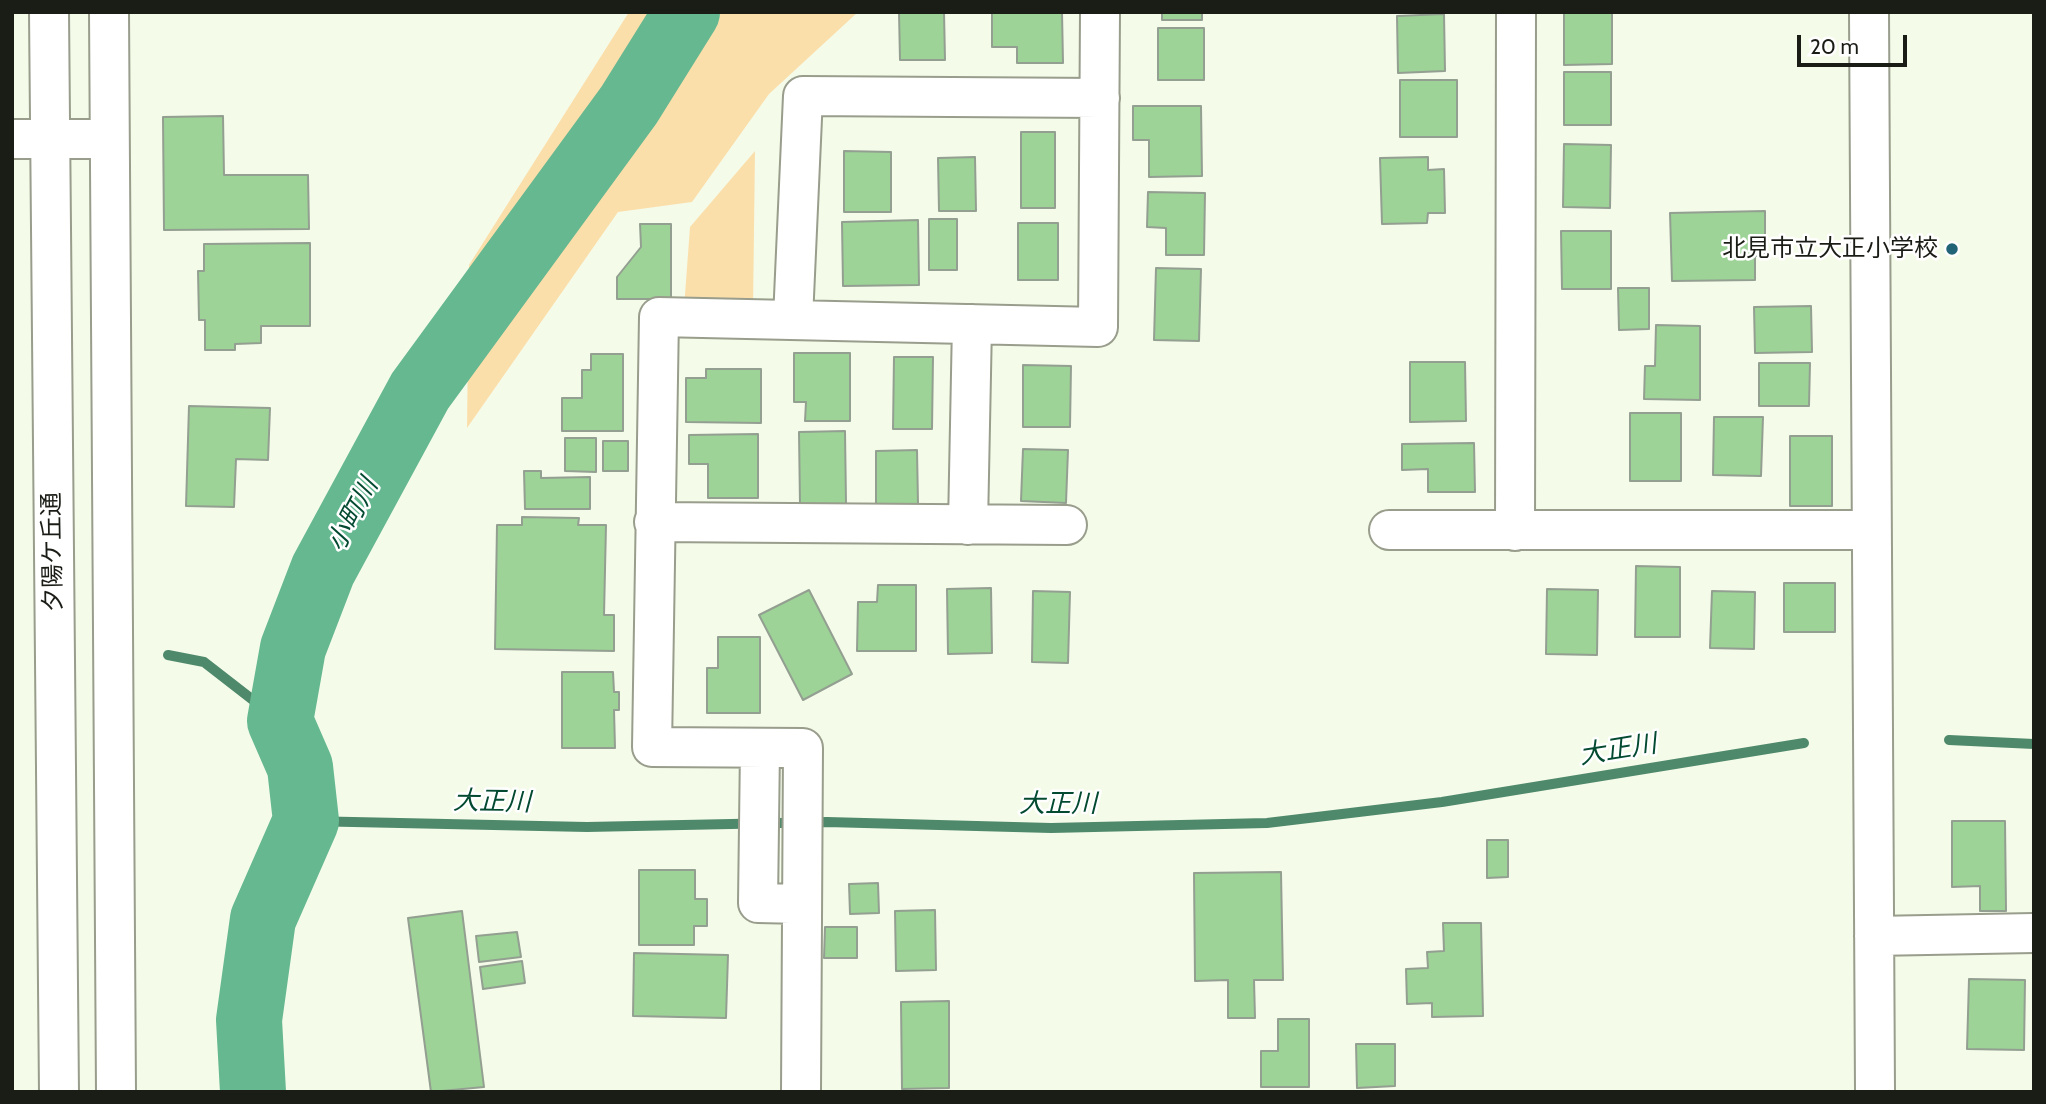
<!DOCTYPE html>
<html>
<head>
<meta charset="utf-8">
<style>
  body { margin:0 }
  #map { position:relative; width:2046px; height:1104px; overflow:hidden; background:#f5fbe9; font-family:Cabin,sans-serif }
  canvas { display:block }
  .frame { position:absolute; inset:0; border:14px solid #1a1c16; pointer-events:none }
  .scale { position:absolute; left:1797px; top:35px; width:110px; height:32px; box-sizing:border-box; border:4px solid #1a1c16; border-top:0; padding-left:9px; font-size:21px; line-height:24px; white-space:nowrap; color:#1a1c16; -webkit-text-stroke:5px #fff; paint-order:stroke }
</style>
</head>
<body>
<div id="map">
<canvas width="2046" height="1104"></canvas>
<div class="frame"></div>
<div class="scale">20 m</div>
</div>
<script>
const ctx = document.querySelector('canvas').getContext('2d');
ctx.lineJoin = 'round';
function paint(path, color) { ctx.fillStyle = color; ctx.fill(path, 'evenodd'); }
function trace(path, color, width, dash) { ctx.strokeStyle = color; ctx.lineWidth = width; ctx.lineCap = dash ? 'butt' : 'round'; ctx.setLineDash(dash || []); ctx.stroke(path); }
function label(font, color, halo, rows, align = 'center') {
  ctx.font = font + ' Cabin,"Noto Sans JP",sans-serif'; ctx.lineWidth = 5; ctx.setLineDash([]); ctx.textBaseline = 'middle'; ctx.strokeStyle = halo; ctx.fillStyle = color; for (const [text, x, y, turn = 0] of rows) {
    ctx.save(); ctx.translate(x, y); ctx.rotate((+turn || 0) * Math.PI / 180); ctx.textAlign = isNaN(turn) ? turn : align; if (halo) ctx.strokeText(text, 0, 0); ctx.fillText(text, 0, 0); ctx.restore();
  }
}
paint(new Path2D(`
  M629,12H858L769,94L692,202L618,212L467,428L469,265Z
  M755,151L753,308H684L690,227Z`), '#fbdfab');
trace(new Path2D(`
  M168,655L204,662L280,721
  M1949,740L2034,744
  M306,821L587,827L827,822L1051,828L1267,823L1442,802L1804,743`), '#4f896c', 10);
trace(new Path2D(`
  M253,1092L249,1020L263,919L306,821L300,767L280,721L293,648L323,570L420,391L629,105L687,12`), '#66b891', 66);
const building = new Path2D(`
  M899,12H944L945,60H900Z
  M992,12H1062L1063,63H1017V47H992Z
  M1162,12H1202V20H1162Z
  M1612,12V64L1564,65V13Z
  M1444,14L1445,71L1398,73L1397,16Z
  M1158,28H1204V80H1158Z
  M1564,72H1611V125H1564Z
  M1400,80H1457V137H1400Z
  M1133,106H1201L1202,176L1149,177V140H1133Z
  M223,116L224,175H308L309,229L164,230L163,117Z
  M1021,132H1055V208H1021Z
  M1564,144L1611,145L1610,208L1563,207Z
  M844,151L891,152V212H844Z
  M975,157L976,211H939L938,158Z
  M1428,157V170L1444,169L1445,213H1428L1427,223L1382,224L1380,158Z
  M1148,192L1205,193L1204,255H1166V228L1147,227Z
  M1765,211V256H1755V280L1672,281L1670,213Z
  M929,219H957V270H929Z
  M918,220L919,285L843,286L842,222Z
  M1018,223H1058V280H1018Z
  M640,224H671V299H617V277L641,247Z
  M1561,231H1611V289H1562Z
  M310,243V326H261V343L235,344V350H205V320H199L198,271H204V244Z
  M1156,268L1201,269L1199,341L1154,340Z
  M1618,288H1649V329L1619,330Z
  M1811,306L1812,352L1755,353L1754,307Z
  M1656,325L1700,326V400L1644,399L1645,366H1655Z
  M794,353H850V421H805L806,402H794Z
  M591,354H623V431H562V398H582V370H591Z
  M894,357H933L932,429H893Z
  M1410,362H1465L1466,421L1410,422Z
  M1759,363H1810L1809,406H1759Z
  M1023,365L1071,366L1070,427H1023Z
  M706,369H761V423L686,422V378H706Z
  M189,406L270,408L268,460L236,459L234,507L186,506Z
  M1630,413H1681V481H1630Z
  M1714,417H1763L1761,476L1713,475Z
  M845,431L846,504L800,505L799,432Z
  M758,434V498H708V464H689V435Z
  M1790,436H1832V506H1790Z
  M565,438H596V472L565,471Z
  M603,441H628V471H603Z
  M1474,443L1475,492H1428V469L1402,470V444Z
  M1023,449L1068,450L1066,503L1021,501Z
  M917,450L918,504H876V451Z
  M524,471H541V478L590,477V509H525Z
  M522,517L579,518L578,525H606L604,615H614V651L495,649L497,525H522Z
  M1636,566L1680,567V637H1635Z
  M1784,583H1835V632H1784Z
  M878,585H916V651H857L858,602H877Z
  M991,588L992,653L948,654L947,589Z
  M1547,589L1598,590L1597,655L1546,654Z
  M809,590L852,674L803,700L759,615Z
  M1033,591L1070,592L1068,663L1032,662Z
  M1712,591L1755,592L1754,649L1710,648Z
  M718,637H760V713H707V668H718Z
  M562,672H613L614,692H619V710H614L615,748H562Z
  M1952,821H2005L2006,911H1980V886L1952,887Z
  M1487,840H1508V877L1487,878Z
  M639,870H695V899H707V926H694V945H639Z
  M1281,872L1283,980H1254L1255,1018H1228V980L1195,981L1194,873Z
  M878,883L879,913L850,914L849,884Z
  M935,910L936,970L896,971L895,911Z
  M462,911L484,1087L431,1092L408,918Z
  M1443,923H1481L1483,1016L1432,1017V1003L1407,1004L1406,969L1428,968L1427,952L1444,951Z
  M825,927H857V958H824Z
  M517,932L521,957L479,962L476,936Z
  M634,953L728,955L726,1018L633,1016Z
  M522,961L525,983L483,989L480,967Z
  M1969,979L2025,980L2024,1050L1967,1049Z
  M949,1001V1088L902,1089L901,1002Z
  M1278,1019H1309V1087H1261V1051H1278Z
  M1356,1044H1395V1086L1357,1088Z`);
paint(building, '#9dd397');
trace(building, '#939f91', 2);
const minor = new Path2D(`
  M49,12L59,1092
  M109,12L116,1092
  M1869,12L1875,1092
  M12,139H109
  M793,319L803,96L1100,98
  M654,522L1067,525
  M968,525L972,324
  M1389,530H1870
  M1515,531L1516,12
  M760,748L758,903L802,904
  M1874,936L2034,933
  M801,1092L803,748L652,747L659,317L1098,327L1100,12`);
trace(minor, '#989d8c', 42);
trace(minor, '#fff', 38);
for (const [x, y, r, color] of [
  [1952,249,7,"#216377"]
]) { const dot = new Path2D(); dot.arc(x, y, r, 0, 2 * Math.PI); ctx.fillStyle = color; ctx.fill(dot); trace(dot, '#fff', 2.5); }
label('24px', '#1a1c16', '#fff', [
  ["北見市立大正小学校",1938,249]
], 'right');
label('24px', '#1a1c16', '#fff', [
  ["夕陽ケ丘通",53,552,-91]
]);
label('italic 26px', '#034a31', '#fff', [
  ["小町川",353,515,-62],
  ["大正川",1618,750,-9],
  ["大正川",492,802,1],
  ["大正川",1058,804]
]);
</script>
</body>
</html>
